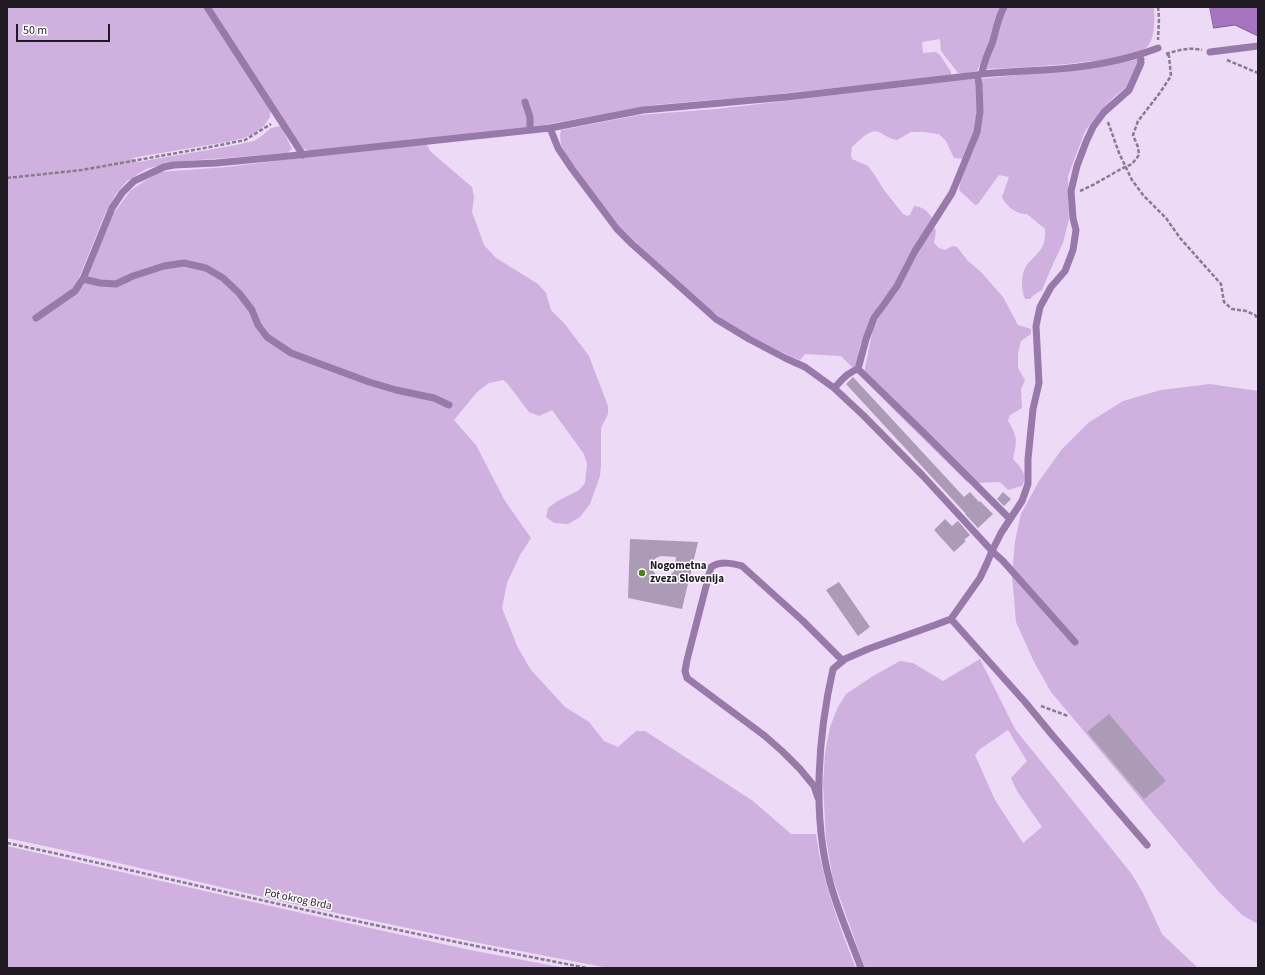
<!DOCTYPE html>
<html>
<head>
<meta charset="utf-8">
<style>
  body { margin:0 }
  #map { position:relative; width:1265px; height:975px; overflow:hidden; background:#ecdaf6; font-family:"Source Sans 3",sans-serif }
  canvas { display:block }
  .frame { position:absolute; inset:0; border:8px solid #201a23; pointer-events:none }
  .scale { position:absolute; left:16px; top:24px; width:94px; height:18px; box-sizing:border-box; border:2px solid #201a23; border-top:0; padding-left:5px; font-size:12px; line-height:14px; white-space:nowrap; color:#201a23; -webkit-text-stroke:3px #fff; paint-order:stroke }
</style>
</head>
<body>
<div id="map">
<canvas width="1265" height="975"></canvas>
<div class="frame"></div>
<div class="scale">50 m</div>
</div>
<script>
const ctx = document.querySelector('canvas').getContext('2d');
ctx.lineJoin = 'round';
function paint(path, color) { ctx.fillStyle = color; ctx.fill(path, 'evenodd'); }
function trace(path, color, width, dash) { ctx.strokeStyle = color; ctx.lineWidth = width; ctx.lineCap = dash ? 'butt' : 'round'; ctx.setLineDash(dash || []); ctx.stroke(path); }
function label(font, color, halo, rows, align = 'center') {
  ctx.font = font + ' "Source Sans 3",sans-serif'; ctx.lineWidth = 3; ctx.setLineDash([]); ctx.textBaseline = 'middle'; ctx.strokeStyle = halo; ctx.fillStyle = color; for (const [text, x, y, turn = 0] of rows) {
    ctx.save(); ctx.translate(x, y); ctx.rotate((+turn || 0) * Math.PI / 180); ctx.textAlign = isNaN(turn) ? turn : align; if (halo) ctx.strokeText(text, 0, 0); ctx.fillText(text, 0, 0); ctx.restore();
  }
}
paint(new Path2D(`
  M7,7H203L271,109L270,117L264,126L253,134L244,138L226,142L132,158L138,162L231,146L254,141L263,135L271,128L281,126L292,149L287,153L173,162L146,169L127,181L115,195L105,214L76,285L83,287L113,214L131,190L159,172L227,167L426,143L431,152L472,187L474,197L472,212L484,245L496,258L538,284L546,293L551,310L564,323L589,356L608,406V414L601,428V465L600,476L590,504L580,517L568,524L554,523L546,517L548,508L556,502L579,490L585,483L587,464L584,454L552,410L539,416L529,412L507,383L503,380L489,383L477,392L454,420L476,445L505,501L531,538L520,555L507,583L502,608L518,648L531,670L565,707L589,722L604,741L618,747L636,731H645L753,801L791,834H816C822,879 839,926 856,968H608L474,942L289,903L63,850L7,838Z
  M210,7H1154C1154,19 1156,35 1148,46C1135,63 1011,68 985,69L982,59L977,71L967,73H958L941,51L940,39L922,42L923,53L936,52L940,55L951,72V75L770,95L653,105L543,125L309,151L303,148L298,141Z
  M1146,58L1130,85L1116,95L1102,109L1085,131L1068,176L1069,219L1063,243L1053,264L1042,290L1034,295L1030,299H1025C1021,290 1021,277 1025,268C1028,262 1034,258 1038,253C1044,247 1046,237 1045,229L1027,214C1017,215 1006,206 1002,197L1009,177L999,175L978,204L975,205L959,190L961,176L972,149L981,79L1106,65Z
  M973,79L976,82L978,109L975,132L963,159L954,158L946,141L939,134L924,132H911L897,140C890,139 885,135 879,132C870,128 859,141 852,147L851,155L852,159L868,166L874,174L884,190L903,214L907,216L910,215L914,206C923,207 927,210 932,218L918,240L895,284L879,304L872,317L860,345L856,367L854,369L841,356L805,354L800,360L788,355L752,337L723,319L704,305L657,263L620,227L573,166L561,145L560,136L561,130L639,115L716,109Z
  M933,225L936,231L934,243L939,248L945,250L952,246L957,247L968,261L982,273L1003,297L1018,325L1031,329V334L1021,341L1018,353V368L1025,380L1021,389L1022,408L1010,415L1008,421C1018,437 1017,441 1013,459C1020,467 1029,475 1022,486L1008,490L1000,482L974,483L967,482L896,412L863,378L873,328Z
  M1210,384L1258,391V924L1242,915L1219,892L1051,692L1034,662L1016,622L1012,575L1015,541L1021,514L1039,481L1062,449L1088,423L1123,401L1161,390Z
  M980,659L1015,729L1131,873L1143,893L1162,934L1198,968H865L833,879L826,839L823,784L825,753L830,727L838,707L846,694L873,676L900,661L913,663L943,681ZM1008,730L1027,761L1011,778L1017,791L1042,827L1023,843L995,800L975,755L980,749Z
  M7,846L297,912L470,950L565,968H7Z`), '#cfb0df');
const water = new Path2D(`
  M1210,7H1258V36L1235,25L1214,28Z`);
paint(water, '#a775c0');
trace(water, '#7e5a91', 1);
paint(new Path2D(`
  M853,377L964,497L970,492L979,502L980,501L993,514L978,528L965,514H966L846,384Z
  M1003,492L1011,499L1004,506L997,499Z
  M945,519L952,526L958,521L970,535L964,540L966,541L954,552L934,530Z
  M630,539L698,542L682,609L628,598ZM661,556L676,557L674,571L668,578L660,577L656,575L652,569V564L656,558Z
  M839,582L870,627L858,636L826,590Z
  M1109,714L1166,781L1144,799L1087,732Z`), '#ac9bb6');
trace(new Path2D(`
  M1158,7L1159,18L1158,40
  M1166,54C1178,50 1190,47 1202,50
  M1227,60L1258,73
  M1108,122L1119,153L1132,180L1143,195L1166,218L1180,238L1221,284L1224,302L1232,309L1246,311L1255,315L1258,319
  M7,178L82,170L210,147L245,140L271,124
  M1080,191L1093,185L1121,169L1132,164L1139,155L1138,147L1133,135L1138,121L1159,94L1171,76L1169,56L1166,53
  M1041,706L1068,716
  M7,843C98,862 188,884 279,904C381,927 484,948 587,968`), '#877b8e', 2.5, [4, 2]);
trace(new Path2D(`
  M207,7L303,155
  M1210,52L1258,46
  M982,74C1003,72 1023,71 1044,70C1081,68 1124,61 1158,48
  M977,75L979,84L980,112L977,132L952,193L915,251L897,286L874,318L866,339L858,369L925,434L1010,519
  M525,102L530,117V130
  M550,128L558,148L572,169L617,229L632,244L716,319L749,339L785,358L805,367L834,388L864,416L923,476L992,551L987,563L980,578L951,619L935,625L868,649L845,659L833,669C818,735 812,816 830,882C838,912 851,940 861,968
  M83,279L100,283L116,284L133,276L164,266L184,263L206,268L223,278L239,293L252,310L258,325L267,337L291,353L369,382L396,390L434,398L449,405
  M36,318L75,291L83,279L112,208L122,193L134,181L164,167L174,165L216,163L280,157L550,128L643,110L787,97L977,75L982,74C983,62 989,52 993,41C996,29 998,18 1004,7
  M834,388C842,380 848,372 858,369
  M951,619L1025,702L1053,736L1147,845
  M1075,642L1003,561L992,551L1001,533L1022,501L1028,484V459L1033,409L1039,383L1036,326L1040,307L1051,287L1065,271L1073,250L1076,230L1073,218L1071,191L1077,166L1086,142L1093,127L1104,112L1129,90L1141,63L1140,55
  M818,798L814,786L800,769L783,752L765,736L687,678L685,671L687,660L711,567C721,561 731,563 742,566L803,621L843,661`), '#9979aa', 7);
for (const [x, y, r, color] of [
  [642,573,4,"#4b8219"]
]) { const dot = new Path2D(); dot.arc(x, y, r, 0, 2 * Math.PI); ctx.fillStyle = color; ctx.fill(dot); trace(dot, '#fff', 1.5); }
label('bold 11px', '#201a23', '#fff', [
  ["Nogometna",650,567],
  ["zveza Slovenija",650,580]
], 'left');
label('11px', '#201a23', '#fff', [
  ["Pot okrog Brda",298,900,12]
]);
</script>
</body>
</html>
